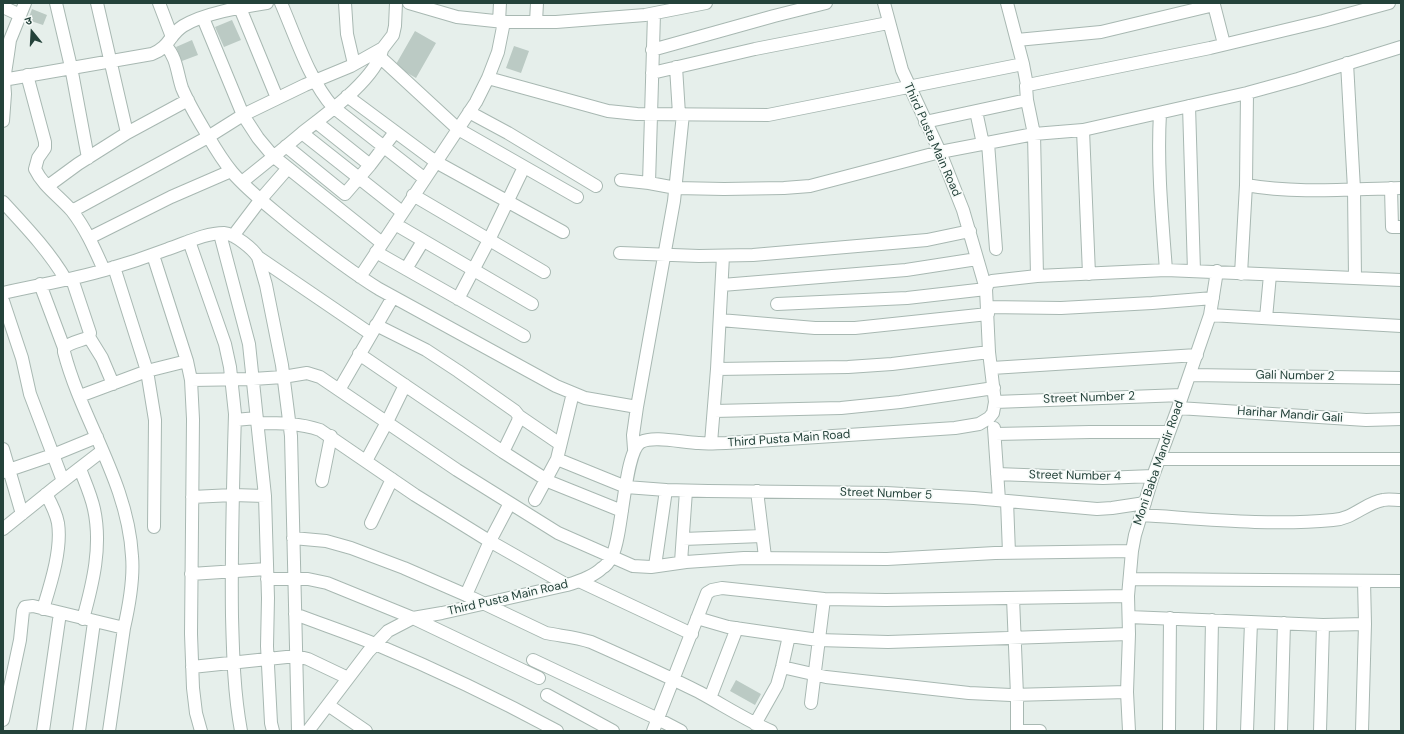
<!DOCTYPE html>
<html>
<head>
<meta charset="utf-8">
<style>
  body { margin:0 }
  #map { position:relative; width:1404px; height:734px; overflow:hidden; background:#e6efeb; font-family:"DM Sans","Noto Sans Devanagari",sans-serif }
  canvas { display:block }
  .frame { position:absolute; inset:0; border:4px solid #24423a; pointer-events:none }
  .north { position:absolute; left:12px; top:12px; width:40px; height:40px; -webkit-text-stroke:3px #f7fbf9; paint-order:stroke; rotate:342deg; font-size:11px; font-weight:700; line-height:16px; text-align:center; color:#24423a }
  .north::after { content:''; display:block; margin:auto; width:14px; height:18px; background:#24423a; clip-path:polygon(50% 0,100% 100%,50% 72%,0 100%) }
</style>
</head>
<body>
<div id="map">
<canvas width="1404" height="734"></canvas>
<div class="frame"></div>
<div class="north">उ</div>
</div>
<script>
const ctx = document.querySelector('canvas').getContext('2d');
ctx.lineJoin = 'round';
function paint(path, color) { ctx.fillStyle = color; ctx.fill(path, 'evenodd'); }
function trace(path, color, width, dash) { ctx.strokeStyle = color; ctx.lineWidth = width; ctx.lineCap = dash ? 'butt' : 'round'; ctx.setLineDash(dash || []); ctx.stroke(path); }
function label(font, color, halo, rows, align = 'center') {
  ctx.font = font + ' "DM Sans",sans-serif'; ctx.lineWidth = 3.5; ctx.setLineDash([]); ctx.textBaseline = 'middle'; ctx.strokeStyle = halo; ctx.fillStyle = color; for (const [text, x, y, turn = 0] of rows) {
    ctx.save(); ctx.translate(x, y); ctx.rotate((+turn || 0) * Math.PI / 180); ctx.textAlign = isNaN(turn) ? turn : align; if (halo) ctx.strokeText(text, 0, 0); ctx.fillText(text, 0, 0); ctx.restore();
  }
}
paint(new Path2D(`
  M32,9L47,15L43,25L28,20Z
  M232,20L241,40L224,47L215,27Z
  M415,31L436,43L416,78L395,66Z
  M192,40L198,55L182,61L176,47Z
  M514,46L529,51L521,73L506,68Z
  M736,680L761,694L755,705L730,691Z`), '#bbcac4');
const minor = new Path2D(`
  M56,3L71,67L88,158
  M97,3L127,133
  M159,3L172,37
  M281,3C295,35 310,82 333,107L425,179
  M345,3L347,34L354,64
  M409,3L457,17L504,22H556L645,15L706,3
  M1007,3L1023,64L1027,85
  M1214,5L1224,44
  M3,7L20,15
  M240,8L277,98
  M654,14L649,183L676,188L724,189L784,188L810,186L940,152L1034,134L1083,130L1247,93L1298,79L1401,47
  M203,18L243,115L258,138L273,156L382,243
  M499,22L500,3
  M536,22L537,3
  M1017,40L1101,32L1214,5L1213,3
  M166,46C177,58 177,73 182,88C189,105 199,121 208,136C215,148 223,161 232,172C249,192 271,208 291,225C320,248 348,270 379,289L556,386L585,398L637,407
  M652,50L774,16L826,3
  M381,58L458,129L577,197
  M1347,63L1354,189L1355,278
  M676,67L679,114
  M652,73L755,49L888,23
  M27,75L45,142V148L38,158L35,169C43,186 60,197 72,211C86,229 95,250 104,270
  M488,78L608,111L637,114L768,115L1023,64
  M3,80L152,54C170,47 169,35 183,26C204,13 242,7 267,3
  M347,96L436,162L563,232
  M1027,100L1034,134L1037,276
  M1189,106L1194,271
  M976,111L983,144
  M469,112L508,133L596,186
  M1160,113C1157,165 1162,217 1166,270
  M3,121L5,94L4,80L8,54L10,40L25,3
  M316,122L370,165L395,132
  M925,122L1027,100L1026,86L1028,85L1210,48L1323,21L1389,3
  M1083,130L1089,274
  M302,133L402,212
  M988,143L996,249
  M286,146L345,194L370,165
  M621,180L649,183
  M242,182C262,166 282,150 302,133C325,115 376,79 382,50
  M1246,185C1296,194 1350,189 1401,188
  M48,186L78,164L127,133L188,100
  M1391,188L1392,227H1401
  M413,195L544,272
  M3,202C26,227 49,251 66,280
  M72,211L208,137L243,115L305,85L351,66L383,48L393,35L395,26L396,3
  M395,224L532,304
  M220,234L249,344L265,496L268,598L267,646L271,723L273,731
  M233,236L261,199L288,168
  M89,238L171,197L231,171
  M189,241L225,344L230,367L235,414C233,481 231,549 232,616C233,655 234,693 241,731
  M376,252L524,336
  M620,253L699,256L753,255L927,240L970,231
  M153,255L187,361L191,380L193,419L191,634L193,688L196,713L201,731
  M258,257L371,334
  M114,267L147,371L155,420L154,527
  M406,269L423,241
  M1241,274L1246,185L1247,93
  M360,277L476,102L488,78L498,52L504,22
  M72,279L90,333L89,337C81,341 70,342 64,348V352C82,421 128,482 132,556C134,578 129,606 124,628L109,731
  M40,284L64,348
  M722,285L906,270L977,259
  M986,289L988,283L992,281L1037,276L1166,270L1401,280
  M3,293C37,285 71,280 105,270C126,264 147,257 168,249C186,243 205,233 224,233C235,234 253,249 258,257L266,285L282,365L291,436L298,731
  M458,299L489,240L524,167
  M3,301L22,358L30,394L63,481
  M777,304L907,298L986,289
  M987,307L1061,308L1152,303L1213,298
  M1210,315L1401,326
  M1266,318L1270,275
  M720,320L815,328H855L988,314
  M376,325L426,350L458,371L515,411L519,416L518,421L503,452
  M89,337L102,358L113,384
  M359,354L503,452L550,482L622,511
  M992,368L1197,355
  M717,369L848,367L892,364L989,352
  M1190,375L1401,378
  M191,380L253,379L283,377L307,373L320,377L457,470L558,533L633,566L651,567L686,562L744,558L887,559L995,553L1132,551
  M339,390L393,297
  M573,393L557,459L626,487L666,490L708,491L886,493L974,498L1097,509L1112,508L1145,503
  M80,396L147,371L187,361
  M995,402L1182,395
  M1178,408L1366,420L1401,419
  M714,411L841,408L900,402L994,388
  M519,416L560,444
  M235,420L257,418
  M258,423C279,423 300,423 320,430L415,495L486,539L567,585
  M994,428L999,500
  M995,434L1090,432H1169
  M711,443L717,369L723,256
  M3,449L22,514
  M634,449L633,435L637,407L674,201L683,114
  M1160,459H1401
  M366,461L387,422L405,385
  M80,469C85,482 91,495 94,509C102,546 93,583 83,619
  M3,472L53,455L97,437
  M997,474L1103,478L1153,476
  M322,481L331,436
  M757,491L765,557
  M192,497L233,495L265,496
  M535,500L557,459
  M1007,501L1009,553
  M1142,515C1205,519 1270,526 1333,520C1353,519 1365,503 1383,500C1388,499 1395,500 1401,500
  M371,523L392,479
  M3,529L54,488L102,451
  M293,538L326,541L351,548L404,568L466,595L546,633C561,636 576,637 591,642C627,658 663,674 699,692C723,705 746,720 771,731
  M683,539L762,536
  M681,562L686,491
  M655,566L666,490
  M191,574L267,569
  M267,579H308L327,583L413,618L539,678
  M1131,579L1401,581
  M579,581L692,634
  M466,595L490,541L510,503
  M1013,598L1017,695V731
  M43,609C51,583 62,549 58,523C56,512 51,503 46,494
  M295,614C321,624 348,633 375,644C437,670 498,699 557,731
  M1129,617L1323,625L1365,624
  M697,618L728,627L818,640L888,642L1129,634
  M533,660L658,719L681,731
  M192,667L296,656L308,659L348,678
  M782,667L826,677L969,693L1011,695L1127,692
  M547,695L613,731
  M710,698L737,628
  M811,703L824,599
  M328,705L366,731
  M3,720L20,640L23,611L25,607L33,606L124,628
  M755,724L777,685L782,667L789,636
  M43,731L60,613
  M79,731L94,622
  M308,731L368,652L388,631L413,618L442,613L567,585C577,582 594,576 602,568C606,566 610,560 612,556C623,536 624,451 641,442C654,435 684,443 699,443C708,444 717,443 726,443L955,428L979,424L989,418L993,413L995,402L989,352L986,289L963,210L940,152L902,70L884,3
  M653,731L707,593L712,590L722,588L824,599L886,600L1128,596
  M1017,731H1040
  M1129,731L1127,692L1129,634L1128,596L1132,551L1135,535L1153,476L1178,408L1210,315L1217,271
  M1169,731L1170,618
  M1210,731L1212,620
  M1247,731L1251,622
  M1281,731L1284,623
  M1320,731L1323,625
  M1362,731L1365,624L1364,581`);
trace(minor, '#a8b8b2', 14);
trace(minor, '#fff', 12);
label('12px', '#24423a', '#f7fbf9', [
  ["Third Pusta Main Road",932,140,66],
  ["Gali Number 2",1295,376,1],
  ["Street Number 2",1089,398,-2],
  ["Harihar Mandir Gali",1290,415,4],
  ["Third Pusta Main Road",789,439,-4],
  ["Moni Baba Mandir Road",1159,463,-71],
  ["Street Number 4",1075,476,1],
  ["Street Number 5",886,494,2],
  ["Third Pusta Main Road",508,598,-13]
]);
</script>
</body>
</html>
